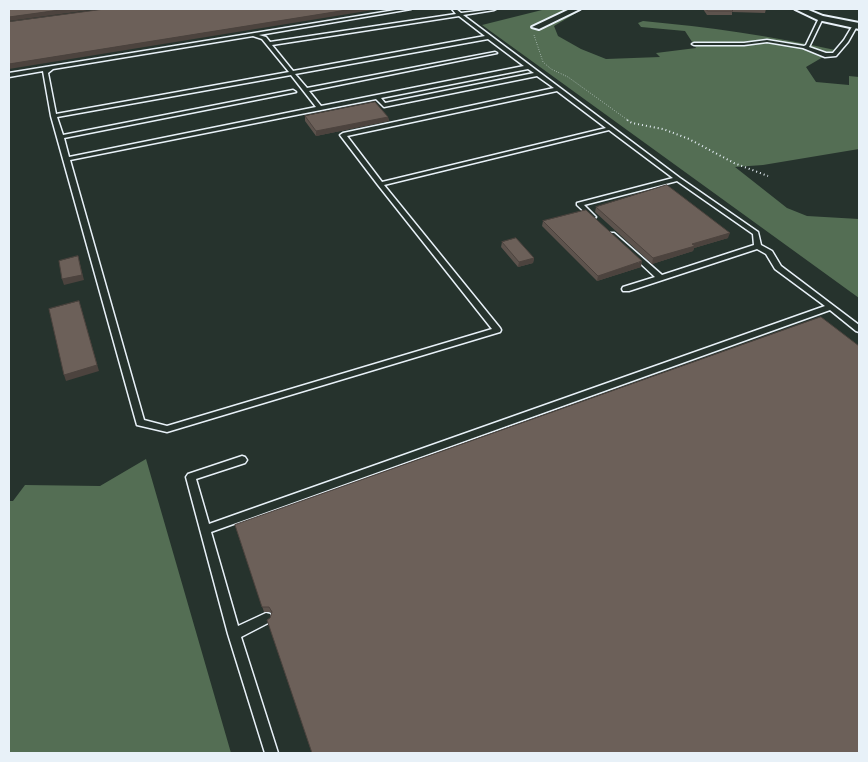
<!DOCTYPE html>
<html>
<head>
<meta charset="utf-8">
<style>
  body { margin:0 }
  #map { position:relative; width:868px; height:762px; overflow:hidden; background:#26332d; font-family:"Playpen Sans",sans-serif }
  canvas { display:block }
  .frame { position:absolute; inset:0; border:10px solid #e8f1f8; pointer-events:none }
</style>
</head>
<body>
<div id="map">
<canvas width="868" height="762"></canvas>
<div class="frame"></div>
</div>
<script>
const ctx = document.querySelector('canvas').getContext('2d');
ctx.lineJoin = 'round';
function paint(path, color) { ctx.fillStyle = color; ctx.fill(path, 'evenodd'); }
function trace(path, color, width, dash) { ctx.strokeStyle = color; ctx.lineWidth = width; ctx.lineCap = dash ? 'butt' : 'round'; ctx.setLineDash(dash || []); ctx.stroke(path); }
paint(new Path2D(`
  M546,9H583L554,26L558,36L581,49L606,59L660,57L656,53L696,48L685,31L641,27L638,23L643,21C708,27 772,36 835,50L806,67L816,82L849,85V76L859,77V149L763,165L735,167L787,208L807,216L859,219V298L482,25Z
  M146,459L231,753H9V501H13L25,485L100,486Z`), '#546e54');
const service = new Path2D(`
  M402,9H411L259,35L266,37L270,42L456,14L452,9H456L461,13L496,9L494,10L463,15L680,178L758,232L761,245L772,251L781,266L859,325V332L856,331L830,310L211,532L238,626L266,613L270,614L272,618L270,622L241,637L278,753H265L228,634L186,477L188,474L242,456L245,457L247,460L245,463L196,479L209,524L825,306L775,269L766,254L757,249L629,291H623L622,289L623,287L655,277L610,235V233H614L662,275L754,245L753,234L677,181L584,205L596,217L593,219L591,218L577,205V203L673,178L609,130L384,185L500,328L501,330L500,332L167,432L137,425L51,116L43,71L9,77V73ZM459,16L485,36L293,71L272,45ZM253,36L262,39L289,72L56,114L48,73L53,69ZM488,39L524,66L321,106L309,91L497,53L495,52L307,88L295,74ZM528,69L534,73L385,103L381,98ZM291,75L316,107L69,157L64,138L296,92L293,90L63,135L57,117ZM537,76L554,88L343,133L340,135L378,185L492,329L167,426L144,420L70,160L376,99L384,107ZM557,91L606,128L382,182L347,136Z
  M821,17L823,18L809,47L826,53H833L844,40L853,25L857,26L848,42L836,56L825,57L803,48L767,42L744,45H694L692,44L694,43H744L767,40L804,46L806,45L819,18Z`);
const minor = new Path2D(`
  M570,9H580L539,29L532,27Z
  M795,9H806L823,16L859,23V29L818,20Z`);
trace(service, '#e8f1f8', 3);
trace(minor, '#e8f1f8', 4);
trace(new Path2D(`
  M534,35L543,62L551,69L568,77L629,121`), '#e8f1f8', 1, [0.5, 2]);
trace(new Path2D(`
  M627,120L632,123L663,129L689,139L734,163L768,176`), '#e8f1f8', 2, [1, 3]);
paint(service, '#26332d');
paint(minor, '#26332d');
paint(new Path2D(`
  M634,9H648L645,10H635Z
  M703,9H766L765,13L732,12V15H707Z
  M305,116L388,117L389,121L316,136L305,121Z
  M596,207L728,238L694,248L693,251L652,264L595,212Z
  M543,221L641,267L597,281L542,226Z
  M502,242L534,258L533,263L518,267L501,247Z
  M821,317L270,618L272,614L270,612H264L235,525Z`), '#5d534d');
paint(new Path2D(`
  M67,9H98L9,21V17Z
  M353,9H379L9,69V64Z
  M388,117L389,121L316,136V131Z
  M730,233L728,238L694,248L693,251L652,264L653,258L692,244Z
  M78,256L84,280L64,285L62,279Z
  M534,258L533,263L518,267L519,262Z
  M642,261L641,267L597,281L598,276Z
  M79,301L99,371L66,381L64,375Z`), '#4c433e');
const building = new Path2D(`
  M9,9H67L9,17Z
  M105,9H353L9,64V22Z
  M706,9H731L733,11H708Z
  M375,102L388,117L316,131L305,116Z
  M667,185L730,233L692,244L695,246L653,258L596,207Z
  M586,210L642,261L598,276L543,221Z
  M516,238L534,258L519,262L502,242Z
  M78,256L82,275L62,279L59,261Z
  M79,301L97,365L64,375L49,309Z
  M821,317L859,346V753H312L267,620L270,618L272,612L269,607H262L235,525Z`);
paint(building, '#6c6059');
trace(building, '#4c433e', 1);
</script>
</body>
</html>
